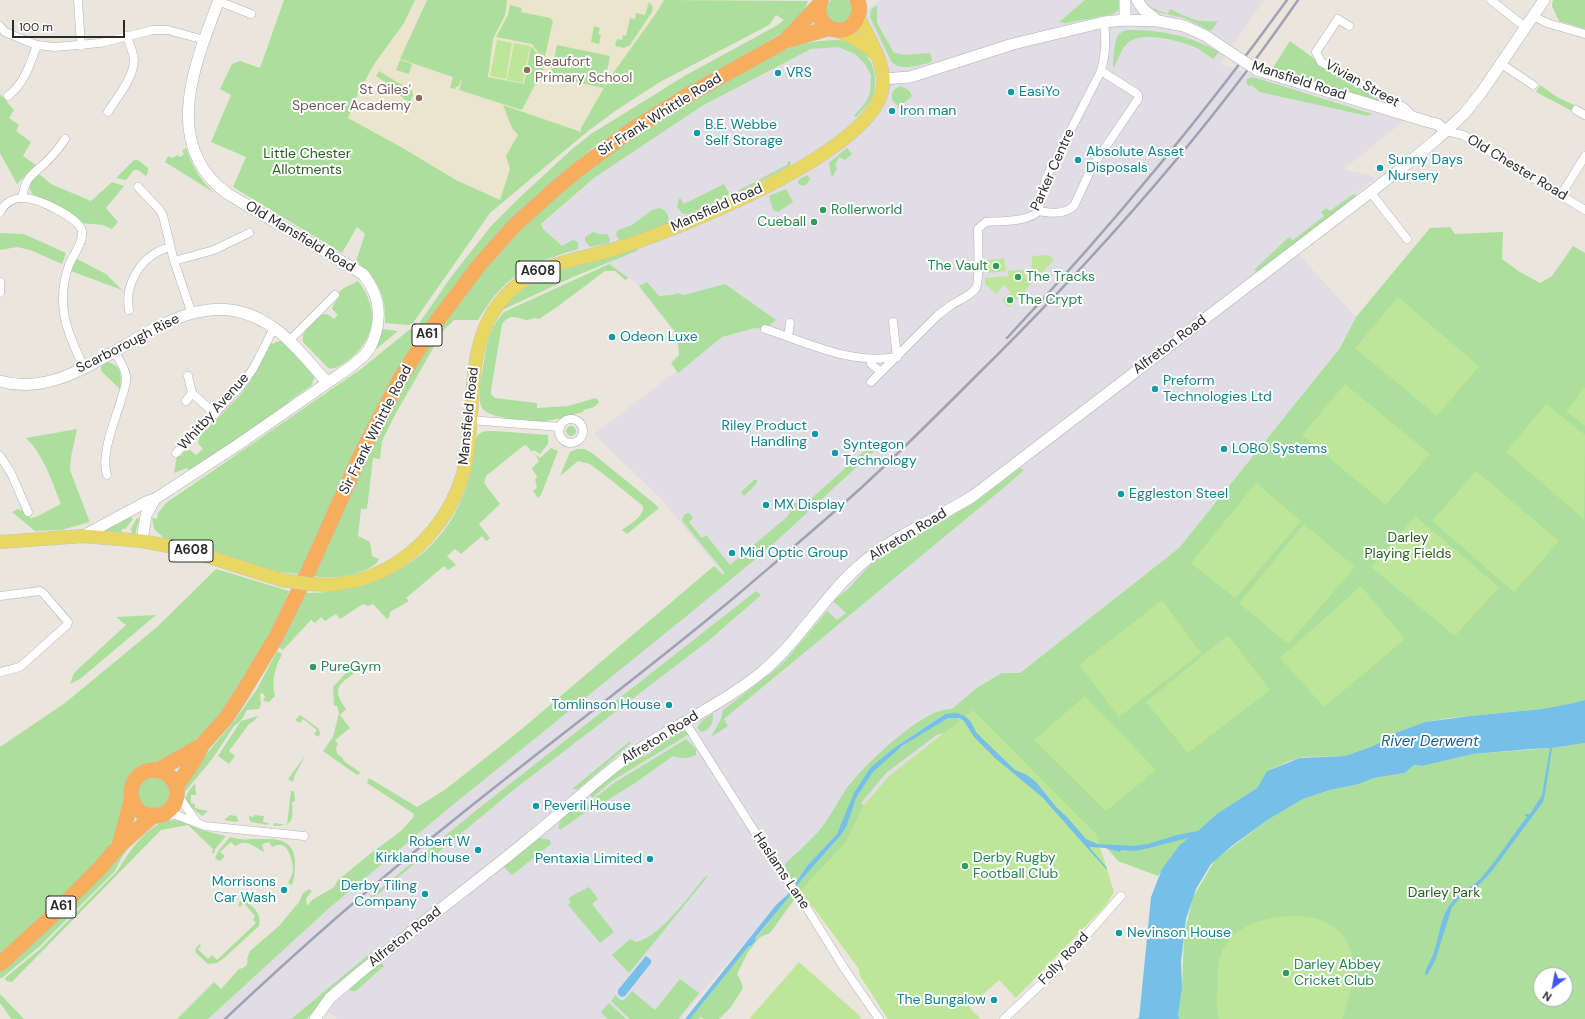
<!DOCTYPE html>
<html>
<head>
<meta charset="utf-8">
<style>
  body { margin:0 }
  #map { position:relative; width:1585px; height:1019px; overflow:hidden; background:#ebe6dd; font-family:"DM Sans",sans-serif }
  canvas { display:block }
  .north { position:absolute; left:1533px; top:967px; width:40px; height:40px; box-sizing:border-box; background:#fff; border:1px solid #aaa; border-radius:50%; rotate:212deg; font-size:11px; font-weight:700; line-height:16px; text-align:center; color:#2a2a2a }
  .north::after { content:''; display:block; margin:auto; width:14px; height:18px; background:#4554f0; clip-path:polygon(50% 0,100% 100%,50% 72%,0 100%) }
  .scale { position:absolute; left:12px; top:20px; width:113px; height:18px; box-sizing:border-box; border:2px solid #2a2a2a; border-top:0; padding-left:5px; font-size:12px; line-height:14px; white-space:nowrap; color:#2a2a2a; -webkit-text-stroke:3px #fff; paint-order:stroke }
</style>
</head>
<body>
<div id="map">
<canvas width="1585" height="1019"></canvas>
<div class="north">N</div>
<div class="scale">100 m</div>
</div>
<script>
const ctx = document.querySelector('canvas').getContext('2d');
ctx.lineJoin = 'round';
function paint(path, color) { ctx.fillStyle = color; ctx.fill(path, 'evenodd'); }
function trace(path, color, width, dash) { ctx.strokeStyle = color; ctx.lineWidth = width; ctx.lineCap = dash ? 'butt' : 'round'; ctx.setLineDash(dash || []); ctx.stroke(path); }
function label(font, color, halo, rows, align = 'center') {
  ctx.font = font + ' "DM Sans",sans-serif'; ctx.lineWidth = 4; ctx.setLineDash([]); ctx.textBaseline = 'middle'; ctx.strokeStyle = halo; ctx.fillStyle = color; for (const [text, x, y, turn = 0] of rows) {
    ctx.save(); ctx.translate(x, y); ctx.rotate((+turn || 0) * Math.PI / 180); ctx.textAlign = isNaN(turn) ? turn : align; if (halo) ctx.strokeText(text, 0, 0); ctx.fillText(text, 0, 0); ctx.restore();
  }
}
paint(new Path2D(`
  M880,0H1264L1220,64L1315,95L1404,121L1344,169L1378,178L1366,185L1351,199L1288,243L1356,317L1340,348L1179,548L889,776L693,1003L681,1019H337L314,999L291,1019H208L327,910L449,808L565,714L722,574L663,501L594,434L694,358L636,283L609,264L569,252L543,229L541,225L594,178L702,106L812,49Z`), '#e0dde4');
paint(new Path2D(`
  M415,0H668L582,132L524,144L500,201L456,180L401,147L348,118L359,91L376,63L404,23Z`), '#ece5cd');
paint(new Path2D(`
  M284,0H415L404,23L375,63L359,91L348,118L401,147L456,180L500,200L510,169L506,156L518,135L512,128L503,105L581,132V128L609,79L659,9L664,0L808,1C804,15 794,24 782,33L600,142L565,171L479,256L442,302L418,335L393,378L372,416L339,484L303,566L298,574L279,572L164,538L154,529L152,518L157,519L158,513L166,503L361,369L409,330L416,328L451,277L491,226L519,198L571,150L591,134L620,116L686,75L776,26L784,20L776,15L769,25L660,82L618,109L588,131L490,213L413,323L408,325L385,323C386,293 378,281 356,261L365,234L357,227L342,253L233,187L246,157L211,142L231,95L220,89L232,64L240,61L260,68Z
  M427,0H507L505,15L493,39L488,77L524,84L531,46L539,56L545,59L544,67L522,110L459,90L462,81L458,79L461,81L458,87L456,86L455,89L450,88L453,77L400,59Z
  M831,0H848L851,3L853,11L845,23C830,24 819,13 831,0Z
  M1085,0H1122L1120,9L1113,14L1066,23L1059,22Z
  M1553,0H1585V29L1559,21L1552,6Z
  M649,2L653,7L652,12L630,45L624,48L615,46L617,39L622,40L623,35L626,36L630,18L635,19L636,13L645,15Z
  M510,5L522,8L521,12L550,18L553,21L545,56L539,54L532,44L496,37L508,15Z
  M877,5V23L894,53L905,55L930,53L932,60L930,63C917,65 900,72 891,61L870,17L871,10Z
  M1150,6L1157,10L1168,14L1170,9C1189,18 1197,23 1218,21L1211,31L1184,18L1157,12Z
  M594,26L600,28L598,34L601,35L599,44L591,42Z
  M1127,30C1162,30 1188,35 1219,52L1213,59C1207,55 1201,50 1195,47C1179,41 1144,31 1129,42C1121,48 1118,59 1114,68C1112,64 1115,42 1117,37C1119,33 1123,31 1127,30Z
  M840,40C860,47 876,59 875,82C875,89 874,95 870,101C866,107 861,112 856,117L854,116L866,102L870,93L871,75L865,64L855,54L838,47L811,49L702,106L594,178L541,224L543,229L562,246L573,240L578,242V249C548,258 519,268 498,292C490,300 485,310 478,320H454L443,331L396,413L382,441L380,459L373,458L367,509H361L358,536L370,542L372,556L379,559C372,575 329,580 314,576L375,439L424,349L469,288L524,226L564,190L600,161L645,130L693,101L780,52L797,45L819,41Z
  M1290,41L1316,60L1319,65L1395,108L1272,69Z
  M557,45L610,56L604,88L550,77Z
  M400,60L412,64L409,74L396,70Z
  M379,71L412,91L413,95L410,102L404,99L391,86L376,76Z
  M1253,77L1372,114L1368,116L1259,92L1251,84L1250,87L1246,83L1247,79Z
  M1540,85L1557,97L1574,105L1572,111L1536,92Z
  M900,86C906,88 910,90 912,96L899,107L892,100V93L895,89Z
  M0,94L14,110L9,118L19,125L16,131L31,142L23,156L36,165L17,184L0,153Z
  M186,148C193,167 199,178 213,192L165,162L168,156L173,158L177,155L180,157L184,154L182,151Z
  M847,148L852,154L845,160L839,157L835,166L837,168L833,176L831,175L829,163Z
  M134,160H138L148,168V172L146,176L138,170H134L126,180L116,178Z
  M788,161H790L791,163L790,166L740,192L739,190L787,165Z
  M38,173L51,184L91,201L112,182L124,186L106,208L118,222L112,229L103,225L81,223L67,211L33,196L27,182Z
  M807,175L810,179L807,184L803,186L798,184V180Z
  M724,184L730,195L689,214H683L677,207L678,201L680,198L684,204Z
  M786,189L793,202L778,212L773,210L769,196Z
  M1356,194L1357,196L1258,272L1254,270L1289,237L1293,240L1324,216L1321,212L1326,208L1330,211L1352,195Z
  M660,208C667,211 670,217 668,224L622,241L618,239L616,234L618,230L632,225L652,210Z
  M1450,227L1455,234L1503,232L1502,259L1520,272L1540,283L1552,276L1573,246L1585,253V700L1576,703L1542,709L1449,718L1425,722L1395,733L1373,746L1345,756L1303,757L1287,762L1267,771L1257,788L1218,813L1199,831L1193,833L1184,842L1172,856L1158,876L1118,861L1104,845L1098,844L957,714H944L894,748L870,768L837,834L807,866L794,883L785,867L786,863C796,853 807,844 817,833C829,820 837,802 847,788C863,766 925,706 952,709L978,687L1002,673H1020L1179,548L1340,348L1356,317L1430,228Z
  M593,232L599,234H607L610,239L609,243L590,247L585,241V237Z
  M0,233L24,234L66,253L62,264L30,250L17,247L0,250Z
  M636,249L639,250L573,277L502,310C511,299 522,287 536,279C566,263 603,257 636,249Z
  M77,259L106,274L122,290L71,271Z
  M609,264L629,278L625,280L615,271H605L557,307L539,319C534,317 531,320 526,320C515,318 511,313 502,324L491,390V394L495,398L537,403V408L568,406L596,398L599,402L594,407L584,410L583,412C571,415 557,420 545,421C533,422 490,419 483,409C476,401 481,377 483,368C487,343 488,331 504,312Z
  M358,281C380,309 376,340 347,361C341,365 335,370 328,368L303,342V335L305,333L303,332L321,315L327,314L334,319L338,315L332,309L333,305L340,296L339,292L344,288Z
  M647,282L659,296L672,295L678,293L684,295L725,284L776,320L765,329L754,328L722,337L678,373L671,363L679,355L678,343L680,338L639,286Z
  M383,329L398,331L374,351Z
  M281,341L313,374L314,378L312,385L288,402L289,404L190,471L187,468L174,473L177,456H181L185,451L190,450L196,455L203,449L198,443L200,436L242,393L251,380L271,343L274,344L276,342Z
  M107,362C122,365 122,376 120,389L101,371V366Z
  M566 431a5 5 0 1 1 10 0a5 5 0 1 1-10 0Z
  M77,429L71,457L70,470L89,520V522L62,530L35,531L12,512L18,509L24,511L30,518L36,517L61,504C52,482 44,455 26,438Z
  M495,431L548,435V444L540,454L534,450L532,452L526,445L523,446L486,476L484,483L500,504L479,524L490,538L486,541L482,536L461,554L455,549L447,556L456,565L448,570L444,566L406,598L409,601L390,612L389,618L387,619L373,604L368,606L363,604L340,619L336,614L325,621L321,617L315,623L311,620L283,650L278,647L306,593C367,593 427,567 456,511C462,499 467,487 470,474C473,464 472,443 478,435C482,430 489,431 495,431Z
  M872,444L877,448L770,547L689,614L449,808L327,910L208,1019H177L214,982L221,989L239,969C245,968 249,965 247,959L250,951L279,926L299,902L303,893L309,889L312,891L306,899L307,906L312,900L334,887L338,880L370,854L401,831L413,818L414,814L367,783L369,778L417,807L446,789L517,733L714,566L722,574L725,573L683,522L682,519L685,514L689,513L693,518L689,522L702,538L706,535L730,565L787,517L790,513V508L797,502L801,508Z
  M551,448L558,451L541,495L538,498L533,491L537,488L535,479L537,478L536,474L534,473L532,468L539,461L535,454L540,458Z
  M577,449H584L592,453L655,504L659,508L627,534L622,530C630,524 644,517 643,506L606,476L590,464L578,461L560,476L570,452Z
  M1020,468L1024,470L1007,485L724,719L728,726L711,737L721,719L723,710L774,671L786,660L827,611L837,620L846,613L833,601L849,588L871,564L883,555L977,501Z
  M754,480H757V483L744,496L741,492Z
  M131,517L133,519L125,529H122L121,534L100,532L114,523L116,525Z
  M137,518L139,519L135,535H132V531L130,530Z
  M216,569L289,591L280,615L251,666L217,719L190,745L160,762L143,766L132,774L126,785L123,813L115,836L103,856L0,956V747L65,703L157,627Z
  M756,591L761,595L708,641L516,788L424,864L419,860L361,908L364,902L478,809Z
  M156,615L80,679L70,684L73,675L76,671L126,625L116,617Z
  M277,651L282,654C275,669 271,679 275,696L269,702L263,701L265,697L263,693L260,694L261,704L259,709L247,710C244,716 240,723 234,726L213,758L184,793L183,789L191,772L235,720L257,689Z
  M353,665L358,670C340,685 330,686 346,709L340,715L350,728L335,740L338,744L336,748L337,754L342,757L344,761L361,773L357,775L323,751L333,737L339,713L337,706H334L333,687Z
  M713,714C714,723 709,731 701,732L697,728C700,722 707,716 713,714Z
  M300,715L318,728L320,732L319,737L314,734L317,730L303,719L300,723L295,720Z
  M258,716L254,721L249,724L229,751L235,756L229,764L218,756L241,721Z
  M954,717L964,721L1107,876L1111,883L1104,892L953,733L938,734L886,773L861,803L864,805L847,841L801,891L795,888L802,879L841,835L856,798L873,772L889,756L921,733L945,719Z
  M680,731H683L689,734L612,781L592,798L590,794L591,791L629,762L649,754L665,740Z
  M686,739L696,749V755C688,759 681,759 673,756L635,783L595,808L593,807L560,830L558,827L561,818L581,802L584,800L587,804L614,783Z
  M630,741L631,743L584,784L577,789H572Z
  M1585,743V1019H1180L1178,1016L1182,988L1184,935L1193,897L1215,860L1269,819L1303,799L1330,790L1359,784L1374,778L1405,773L1414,765L1422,766L1473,754L1552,748ZM1541,975H1565V999H1541Z
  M305,756L295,775L293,782L288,779Z
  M138 792a17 17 0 1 1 34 0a17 17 0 1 1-34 0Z
  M195,783L196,795H191V803L195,804V808L208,811L202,816L191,807L185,798L188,792Z
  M291,791H294L295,801L292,802C293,820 294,826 273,826L274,823L287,825Z
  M230,815L236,816L239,821L235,822L224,820Z
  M254,815L264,816L263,822L269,823L268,825L251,822L249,819V816L254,817Z
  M166,820L181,821L201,830L226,836L215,849L214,854L212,852L213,849L188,825L161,830L12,982L6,981L5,978L40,949L118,870C130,850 144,830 166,820Z
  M142,830L122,857L115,871L40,946L2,978H0V972L35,941Z
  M230,837C237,839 244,840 251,839C269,839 293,835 295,860C295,869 295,877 292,885L288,883C290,879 292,875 293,871C293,863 290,848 282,845C278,844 275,846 272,847L269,842L262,844L264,852C253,847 248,838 235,846L231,842L220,852L225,856L220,861L215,859L218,851Z
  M540,838L550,840L551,844L512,875L504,867Z
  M709,875L629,973L612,955L630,939L636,942C659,938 689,896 704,878Z
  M589,887L598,899L592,904L614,932L600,943L568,905L571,902L568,899L575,894Z
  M791,894L794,900L770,933L760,937L748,952L737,974L741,981L743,988L731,1007L719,1019H704L700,1017L699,1019H690L749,946H751L755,941L756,938Z
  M245,900C253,907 262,913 259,926L224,958L217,963L208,964L195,952L196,948L200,944L201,946L198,949L208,959L212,955L217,960L256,923L253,920L255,916L244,903L240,907L238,905L240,901Z
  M373,951L375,953L332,988L307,1019H291Z
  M381,962L384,966L356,991H351L349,989Z
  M680,979L699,993L678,1019H630L611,1001L615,995L620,1000H624L632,991L655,1010Z
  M0,994L24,1019H12L10,1017L0,1003Z
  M609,1003L626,1019H608L601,1012Z`), '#acdf9c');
paint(new Path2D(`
  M497,40L512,43L506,79L490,76Z
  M514,43L530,46L523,83L507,80Z
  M1048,255L1054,260L1009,307L1002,300L1011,292L1004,285L996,294L985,284V278L1008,276V271L1032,269V256Z
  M1004,258L1006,271L988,273L987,260Z
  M1398,297L1479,366L1437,416L1355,348Z
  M1345,384L1430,454L1386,505L1302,435Z
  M1585,387V426L1566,411Z
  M1546,404L1585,435L1584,519L1506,452Z
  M1476,471L1559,541L1514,592L1432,521Z
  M1256,483L1301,521L1235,598L1191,563Z
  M1415,516L1499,587L1455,636L1371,567Z
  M1304,524L1355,567L1288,644L1239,603Z
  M1361,586L1405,639L1324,707L1280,658Z
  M1162,600L1201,653L1119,717L1079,665Z
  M1228,635L1270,690L1188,753L1146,702Z
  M1085,696L1156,770L1106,811L1034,740Z
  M973,710L1096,834L1114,892L1106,905L1016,998L999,980L969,1007L981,1019H888L860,976L859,969L801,891L847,841L864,805L889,776Z
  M1297,916C1304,917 1312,917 1318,919C1365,936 1356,982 1342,1019H1219C1215,1008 1217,997 1218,985C1218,976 1217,966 1220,957C1230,925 1267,916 1297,916Z
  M799,962L861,1017L859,1019H749Z`), '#bee698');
paint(new Path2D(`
  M1585,700V743L1552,748L1545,794L1543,802L1492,871L1477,887L1460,898L1452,907L1435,961L1427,975H1425C1425,969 1432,959 1434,952C1439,937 1440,920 1449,906C1459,892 1470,889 1481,878C1498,859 1511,837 1527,817L1524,814H1530L1542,795L1550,748L1531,749L1473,754L1422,766L1414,765L1405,773L1374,778L1359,784L1330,790L1303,799L1269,819L1233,845L1211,864L1196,889L1186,919L1181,961L1182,988L1178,1016L1180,1019H1136L1139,1018L1140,1009L1151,897L1162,869L1179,846L1188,838L1145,849L1134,851L1121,850L1120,852L1105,848L1090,847V848L1107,868L1106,869L1042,797L995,758L974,737L964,721L959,718H948L902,746L873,772L856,798L847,825L841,835L802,879L789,897L756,937L755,941L751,946H749L690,1019H685L776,905L787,895L807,866L837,834L854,793L870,768L894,748L945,714L957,713L966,717L971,722L976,732L987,743L1015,770L1027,775L1036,782L1057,808L1067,817L1086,839L1098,844L1133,846L1148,844L1177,835L1198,831L1218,813L1257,788L1267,771L1300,758L1345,756L1373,746L1395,733L1425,722L1470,716L1542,709L1574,703Z
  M646,956L651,960V963L625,996L621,997L618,994V990Z`), '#75bfe8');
const street = new Path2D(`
  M78,0L81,46
  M1491,0L1525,27
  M218,1L251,14
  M1533,16L1547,23L1585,34
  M0,26L5,32L29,42L37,45L55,47L100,43L153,30H168L204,40
  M1349,26L1338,19L1316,52L1321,62L1405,108L1413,116
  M1500,63L1533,85
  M8,96C25,83 30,64 37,45
  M1576,110L1585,115
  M108,112C117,97 133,79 134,61C134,53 129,44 127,36
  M1446,131L1463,135L1585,210
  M138,187L159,209L163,216L174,261L192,314
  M1371,193L1407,239
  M1561,195L1585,156
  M22,198C26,175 32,176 47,161C54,154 60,147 65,139
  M1038,211C1050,213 1064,215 1074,206L1092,167L1138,99V95L1136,93L1101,71
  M0,212C5,203 14,197 25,198C39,199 78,217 82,231C84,242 73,255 69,265C55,304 67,333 84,367
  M174,261L214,250L249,233
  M0,282V293
  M129,310C124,282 143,254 170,247
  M765,329C809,343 850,365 897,357L893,322
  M788,337L790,323
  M289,341L335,295
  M870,359L871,364L881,372
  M188,376L192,393L215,414
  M871,382L938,315C942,312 946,309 950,306C958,300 970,297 976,288C980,282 978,240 978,229L981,226L986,222C999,221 1030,222 1038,211L1046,178L1101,71C1106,53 1106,41 1104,22
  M186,401L192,393
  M559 431a12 12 0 1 1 24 0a12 12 0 1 1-24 0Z
  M470,420L560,427
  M176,453L240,387L253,369L274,328
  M0,456L11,473L28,512
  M107,475C100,455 115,421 121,400C123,393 127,384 126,376C125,367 118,358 114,351
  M0,596L40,591L43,593L68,622L67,625L20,667L0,672
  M685,722L772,859L803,902L844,968L879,1019
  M177,794L196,821
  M161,814L176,815L205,826L304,836
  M1004,1019L1053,973L1121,896`);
const secondary = new Path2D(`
  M1137,0L1143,9L1158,21
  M1125,20V0
  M1257,70L1429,122L1437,124L1446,131
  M882,79L910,77L1013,44L1104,22L1125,20L1158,21L1184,26L1206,36L1225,49
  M0,381C96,409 176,258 274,328C294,342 310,364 327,382
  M83,536L146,502L155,499L239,444L343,372C351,366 361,360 367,352C372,346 374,339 376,332C382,310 377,292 363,274L228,194C160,145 195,63 219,0
  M142,541L146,515L155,499
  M315,1019L330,998L357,975C412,930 469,888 524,843C557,817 587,788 621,762C664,730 715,709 757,676C797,645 821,599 859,566C892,536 935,520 973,496L1406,165L1437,139L1463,115L1481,93L1544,0`);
const primary = new Path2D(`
  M836,30L857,40L875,53
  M0,542L83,536L142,541L184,549L282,580
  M331,585C343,583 355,582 366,578C419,559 458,511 467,456C477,391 462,320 527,278C554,261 586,258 615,249C675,231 868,154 882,91C888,65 868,38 858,16`);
const highway = new Path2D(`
  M821,0C809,26 846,43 857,18C860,12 860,6 857,0
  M785,41L819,5
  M158,770L202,745
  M131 793a23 23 0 1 1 46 0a23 23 0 1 1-46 0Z
  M176,787L195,759L202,745L226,718L243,692L276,637L309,570L361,454L401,377L437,321L480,264L515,225L555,189L579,169L630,131L690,94L785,41L830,28
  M119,846L132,798
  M0,964L50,918L99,869L119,846L154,815`);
trace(street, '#b0b1bd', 9);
trace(secondary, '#b0b1bd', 12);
trace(primary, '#c3c3c3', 14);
trace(highway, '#c3c3c3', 16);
trace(street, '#fff', 8);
trace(secondary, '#fff', 11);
trace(primary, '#e9d764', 13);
trace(highway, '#f6ae5d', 15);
trace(new Path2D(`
  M1007,338C1107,231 1201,119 1287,0
  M225,1019C297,951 372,885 450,823C545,746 643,674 736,596C778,560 820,525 861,488C899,453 936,416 973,379C1092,262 1203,138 1298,0`), '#a0a1b3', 2.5);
const secondaryBridge = new Path2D(`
  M1225,49L1257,70`);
const primaryBridge = new Path2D(`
  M282,580L309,584L331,585`);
trace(secondaryBridge, '#b0b1bd', 12, []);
trace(primaryBridge, '#c3c3c3', 14, []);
trace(secondaryBridge, '#fff', 11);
trace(primaryBridge, '#e9d764', 13);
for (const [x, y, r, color] of [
  [527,70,4,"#8d6e63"],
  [778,73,4,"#0f9aa8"],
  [1011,92,4,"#0f9aa8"],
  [419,98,4,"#8d6e63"],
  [892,111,4,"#0f9aa8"],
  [697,133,4,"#0f9aa8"],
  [1078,160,4,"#0f9aa8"],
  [1380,168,4,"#0f9aa8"],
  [823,210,4,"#2e9e5b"],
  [814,222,4,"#2e9e5b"],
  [996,266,4,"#2e9e5b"],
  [1018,277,4,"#2e9e5b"],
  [1010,300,4,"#2e9e5b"],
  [612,337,4,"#0f9aa8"],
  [1155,389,4,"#0f9aa8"],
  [815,434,4,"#0f9aa8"],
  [1224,449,4,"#0f9aa8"],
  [835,453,4,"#0f9aa8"],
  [1121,494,4,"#0f9aa8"],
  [766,505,4,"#0f9aa8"],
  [732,553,4,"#0f9aa8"],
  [313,667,4,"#2e9e5b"],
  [669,705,4,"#0f9aa8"],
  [536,806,4,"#0f9aa8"],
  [478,850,4,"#0f9aa8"],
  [650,859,4,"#0f9aa8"],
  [965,866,4,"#2e9e5b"],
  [284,890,4,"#0f9aa8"],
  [425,894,4,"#0f9aa8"],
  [1119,933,4,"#0f9aa8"],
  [1286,973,4,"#2e9e5b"],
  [994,1000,4,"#0f9aa8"]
]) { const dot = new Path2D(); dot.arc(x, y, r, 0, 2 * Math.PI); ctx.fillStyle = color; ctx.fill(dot); trace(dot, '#fff', 1.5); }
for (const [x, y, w] of [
  [538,272,44],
  [427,335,30],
  [191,551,44],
  [61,907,30]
]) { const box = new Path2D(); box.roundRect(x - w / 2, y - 11, w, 22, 3); ctx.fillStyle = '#fff'; ctx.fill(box); trace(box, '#2a2a2a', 1); }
label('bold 13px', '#2a2a2a', null, [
  ["A608",538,272],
  ["A61",427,335],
  ["A608",191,551],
  ["A61",61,907]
]);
label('14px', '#785e54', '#fff', [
  ["Beaufort",535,62],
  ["Primary School",535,78],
  ["St Giles'",411,90,"right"],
  ["Spencer Academy",411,106,"right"]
], 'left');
label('14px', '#0d838f', '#fff', [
  ["VRS",786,73],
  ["EasiYo",1019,92],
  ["Iron man",900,111],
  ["B.E. Webbe",705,125],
  ["Self Storage",705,141],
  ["Absolute Asset",1086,152],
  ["Disposals",1086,168],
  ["Sunny Days",1388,160],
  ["Nursery",1388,176],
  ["Odeon Luxe",620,337],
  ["Preform",1163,381],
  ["Technologies Ltd",1163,397],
  ["Riley Product",807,426,"right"],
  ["Handling",807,442,"right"],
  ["Syntegon",843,445],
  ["Technology",843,461],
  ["LOBO Systems",1232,449],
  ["Eggleston Steel",1129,494],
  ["MX Display",774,505],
  ["Mid Optic Group",740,553],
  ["Tomlinson House",661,705,"right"],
  ["Peveril House",544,806],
  ["Robert W",470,842,"right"],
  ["Kirkland house",470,858,"right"],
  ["Pentaxia Limited",642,859,"right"],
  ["Morrisons",276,882,"right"],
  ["Car Wash",276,898,"right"],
  ["Derby Tiling",417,886,"right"],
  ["Company",417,902,"right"],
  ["Nevinson House",1127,933],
  ["The Bungalow",986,1000,"right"]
], 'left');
label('14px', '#2a2a2a', '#fff', [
  ["Mansfield Road",1299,81,18],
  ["Vivian Street",1362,84,29],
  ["Sir Frank Whittle Road",660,115,-32],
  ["Old Chester Road",1517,168,31],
  ["Parker Centre",1053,170,-66],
  ["Mansfield Road",717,208,-24],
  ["Old Mansfield Road",300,237,31],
  ["Scarborough Rise",128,344,-27],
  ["Alfreton Road",1170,345,-37],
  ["Whitby Avenue",214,412,-48],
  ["Mansfield Road",469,416,-84],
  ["Sir Frank Whittle Road",376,430,-63],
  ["Alfreton Road",908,535,-31],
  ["Alfreton Road",660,738,-32],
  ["Haslams Lane",781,871,56],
  ["Alfreton Road",405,937,-38],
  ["Folly Road",1064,959,-47]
]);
label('14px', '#26631e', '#fff', [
  ["Little Chester",307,154],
  ["Allotments",307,170],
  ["Darley",1408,538],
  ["Playing Fields",1408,554],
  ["Darley Park",1444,893]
]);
label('14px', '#27864d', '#fff', [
  ["Rollerworld",831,210],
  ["Cueball",806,222,"right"],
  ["The Vault",988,266,"right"],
  ["The Tracks",1026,277],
  ["The Crypt",1018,300],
  ["PureGym",321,667],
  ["Derby Rugby",973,858],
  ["Football Club",973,874],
  ["Darley Abbey",1294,965],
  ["Cricket Club",1294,981]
], 'left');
label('italic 15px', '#145c94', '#fff', [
  ["River Derwent",1430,742]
]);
</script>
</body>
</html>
